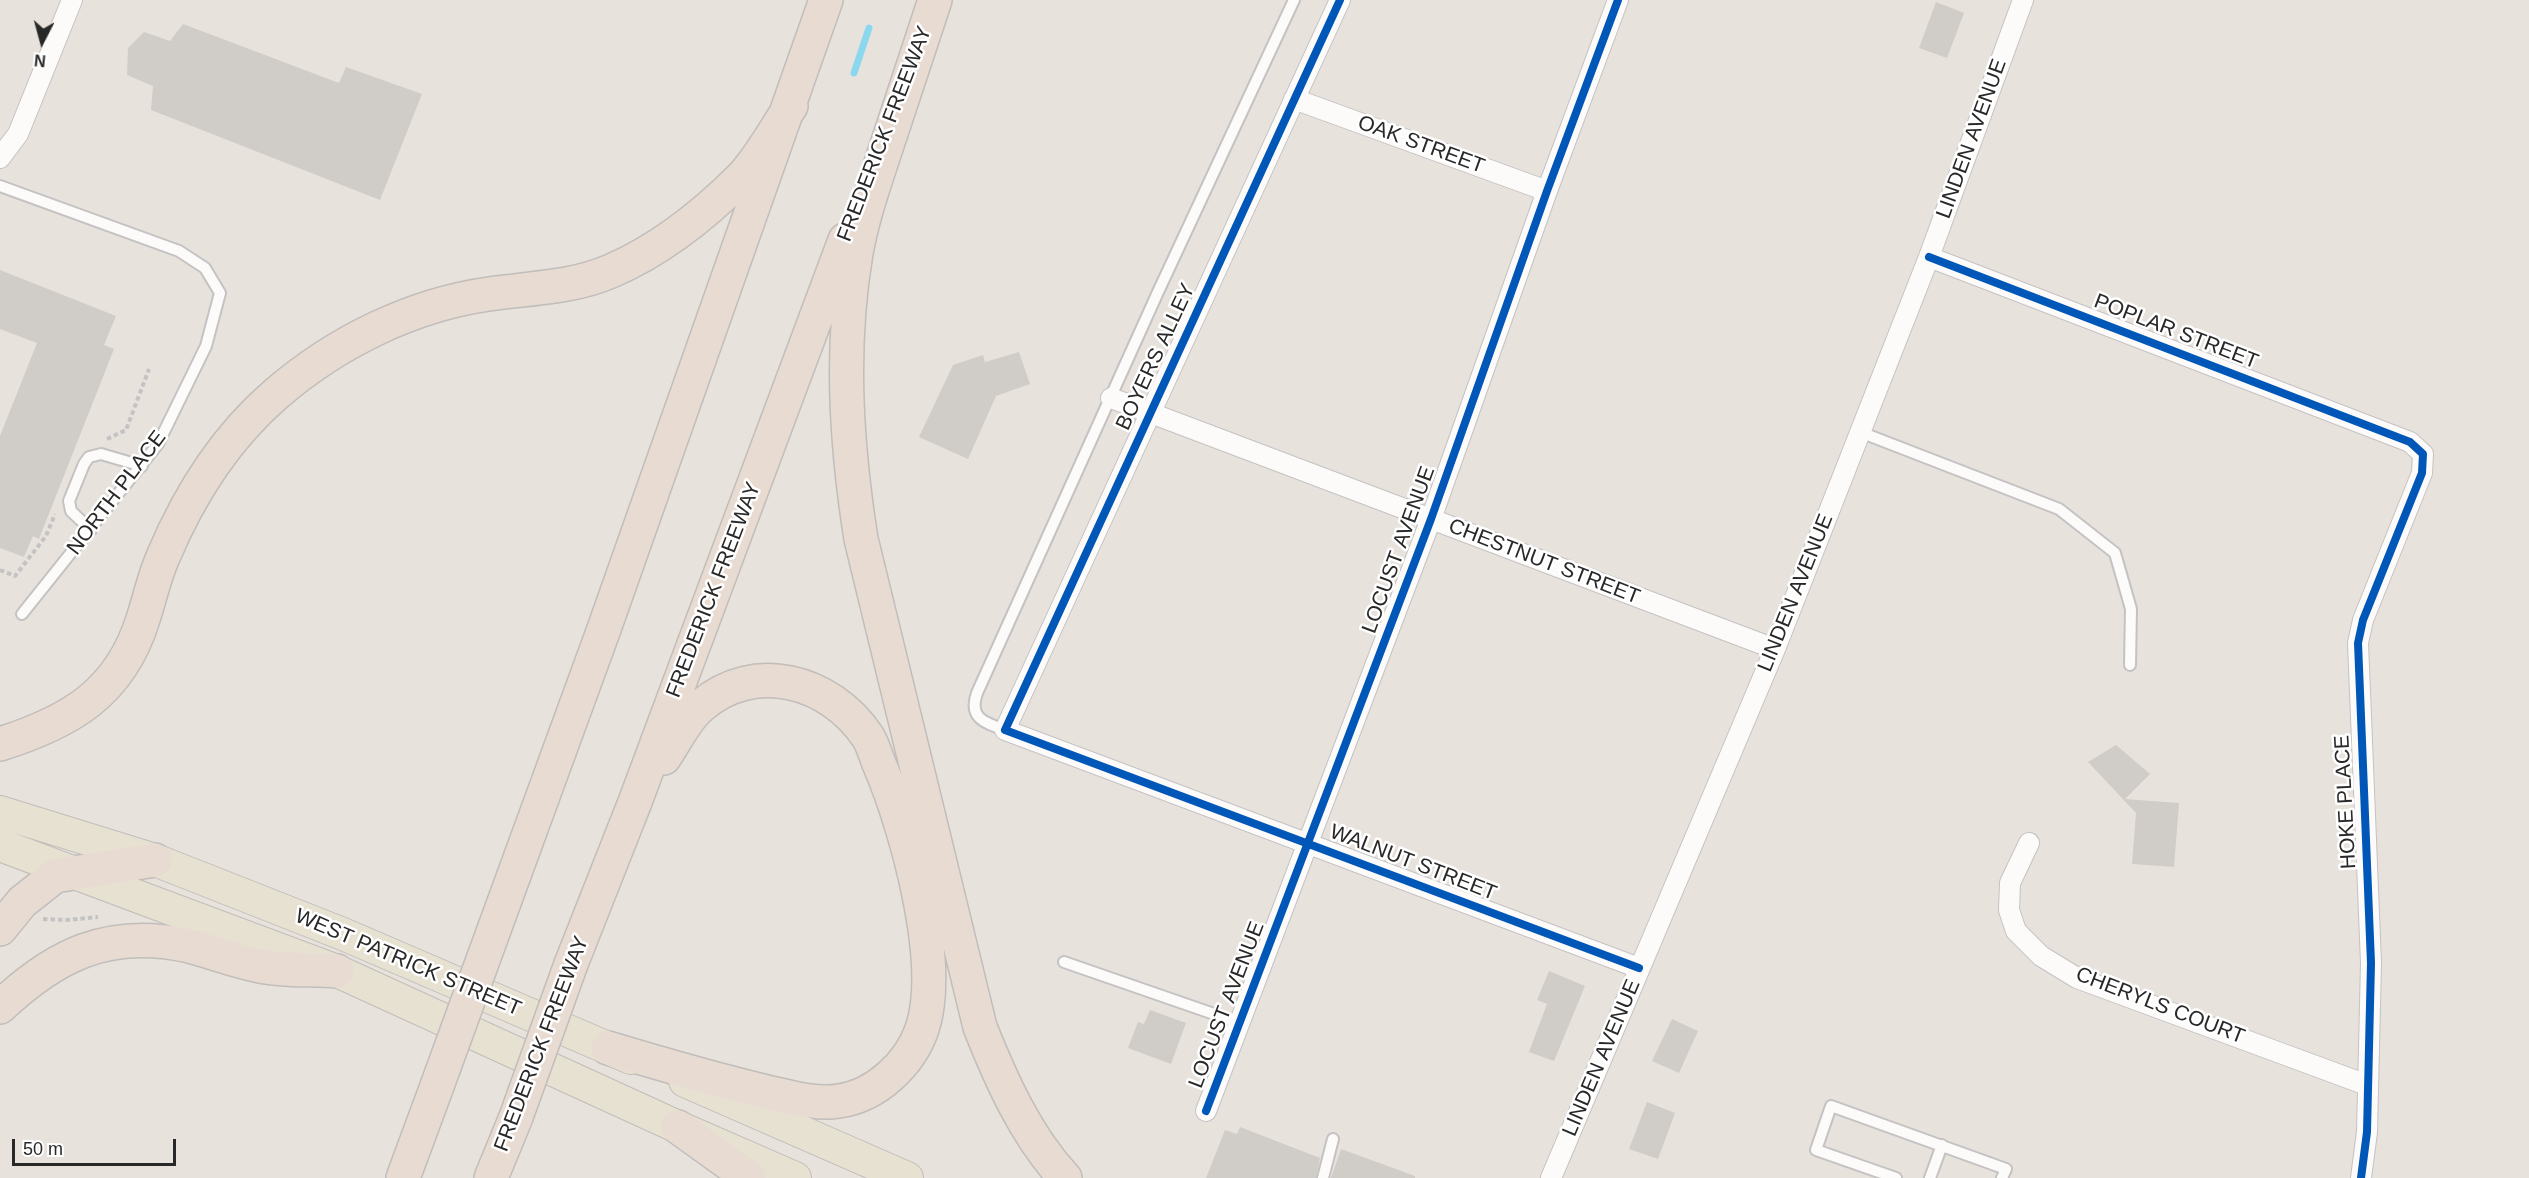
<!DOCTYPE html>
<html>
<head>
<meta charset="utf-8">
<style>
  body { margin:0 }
  #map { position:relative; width:2529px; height:1178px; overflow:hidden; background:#e8e2dc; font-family:Arial,sans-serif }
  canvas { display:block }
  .north { position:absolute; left:12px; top:12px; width:60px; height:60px; -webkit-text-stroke:4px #fff; paint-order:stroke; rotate:186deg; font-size:16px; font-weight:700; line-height:24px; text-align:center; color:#282828 }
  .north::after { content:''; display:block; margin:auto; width:21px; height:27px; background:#282828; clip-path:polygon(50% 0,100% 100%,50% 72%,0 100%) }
  .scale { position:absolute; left:12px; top:1139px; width:164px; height:27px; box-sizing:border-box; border:3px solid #282828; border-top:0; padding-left:8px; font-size:18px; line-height:21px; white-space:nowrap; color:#282828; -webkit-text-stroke:4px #fff; paint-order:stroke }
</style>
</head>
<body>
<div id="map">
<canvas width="2529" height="1178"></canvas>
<div class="north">N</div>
<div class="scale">50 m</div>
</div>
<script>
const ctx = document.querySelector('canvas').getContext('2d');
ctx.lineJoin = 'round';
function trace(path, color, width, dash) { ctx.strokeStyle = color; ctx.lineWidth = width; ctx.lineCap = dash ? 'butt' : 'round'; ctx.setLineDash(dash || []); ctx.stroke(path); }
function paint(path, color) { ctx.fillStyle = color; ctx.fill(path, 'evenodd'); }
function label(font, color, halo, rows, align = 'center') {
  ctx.font = font + ' Arial,sans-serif'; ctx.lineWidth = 5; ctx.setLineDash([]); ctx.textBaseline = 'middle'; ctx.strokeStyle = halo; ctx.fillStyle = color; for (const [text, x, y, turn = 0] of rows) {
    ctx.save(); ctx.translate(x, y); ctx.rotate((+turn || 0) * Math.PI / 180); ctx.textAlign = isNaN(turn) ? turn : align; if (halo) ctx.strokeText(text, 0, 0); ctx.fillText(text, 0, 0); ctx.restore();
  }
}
trace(new Path2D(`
  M854,73L869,28`), '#8bd8ee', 7);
paint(new Path2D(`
  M1936,2L1964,13L1947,58L1919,48Z
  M183,24L339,83L346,67L422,94L380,200L151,110L153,86L127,75L128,48L144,32L170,41Z
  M0,270L116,316L104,345L114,349L39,539L33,536L24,557L0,548V436L37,343L0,329Z
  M1019,352L1030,384L996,396L968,459L919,437L953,365L983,355L985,362Z
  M2116,745L2150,774L2125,799L2179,803L2174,867L2132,864L2136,813L2088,762Z
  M1549,971L1585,986L1554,1061L1529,1052L1547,1004L1537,1000Z
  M1150,1010L1186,1023L1171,1064L1128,1048L1138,1022L1144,1024Z
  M1672,1019L1698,1031L1679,1073L1652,1061Z
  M1647,1102L1675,1113L1658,1159L1629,1149Z
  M1240,1127L1320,1158L1316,1178H1206L1225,1130L1237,1134Z
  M1341,1149L1415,1176V1178H1331Z`), '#d0ccc8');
const service = new Path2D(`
  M0,186L179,251L205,268L220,293L206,346L158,444L22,614
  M1860,432L2059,509L2115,553L2131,609L2130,665
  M91,530L71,511L69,501L84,464L89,457L101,454L142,466
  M1005,730C985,723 968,718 977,693L1158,292L1294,0
  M1064,962L1240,1023
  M1323,1178L1333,1139
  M1896,1178L1816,1150L1831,1106L2006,1169L2002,1178
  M1930,1178L1942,1145`);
const minor = new Path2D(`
  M1340,0L1005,730L1639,968
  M1294,99L1547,191
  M0,158L18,134L72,0
  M1929,257L2410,442L2423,454L2422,473L2363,620L2358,643L2371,963L2367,1132L2361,1178
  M1111,398L1775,649
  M2029,843L2010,883L2009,910L2016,931L2041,956L2077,978L2367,1085
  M1206,1111L1431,519L1547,191L1618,0
  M1551,1178L1775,649L1929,257L2023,0`);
const primary = new Path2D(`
  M0,812L155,860L343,934L631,1058
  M0,845L337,971L678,1127L795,1178
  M685,1081L907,1178`);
const motorway = new Path2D(`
  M935,0C920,46 905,92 889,139C877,176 863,214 856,253C840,348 846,444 861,539L980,1027C1001,1080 1026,1136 1065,1178
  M0,744C70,722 120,693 143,619C150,598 154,577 163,557C189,495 225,438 276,394C335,343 411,305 489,294C530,288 572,288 611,271C660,250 704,215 742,177C760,158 776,128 791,106
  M495,927L604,629L826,0
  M0,929L22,902L55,876L155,860
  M571,964L635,802L845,240
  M0,1007C55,955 108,929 185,945C210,951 234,961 260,966C284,971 312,969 337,971
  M608,1048C661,1064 713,1079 767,1092C790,1097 815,1105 839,1101C876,1096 910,1064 922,1029C944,964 907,829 880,766C876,757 873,745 868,737C830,680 754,660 701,706C686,718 675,742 664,758
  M678,1127L749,1178
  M403,1178L437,1086
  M491,1178L516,1117`);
trace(service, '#c5c2c3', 14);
trace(minor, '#c5c2c3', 22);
trace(primary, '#c0bdbb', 34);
trace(motorway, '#c0bdbb', 36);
trace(new Path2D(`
  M107,439L126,430L149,369
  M0,570L15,576L46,536L55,514
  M43,919L66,920L98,917`), '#c4c3c3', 4, [4.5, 3]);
trace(service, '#fcfbfa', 10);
trace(minor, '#fcfbfa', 20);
trace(primary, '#e7e1d1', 32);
trace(motorway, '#e8dbd2', 33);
const motorwayBridge = new Path2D(`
  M437,1086L495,927
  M516,1117L571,964`);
trace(motorwayBridge, '#c0bdbb', 36, []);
trace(motorwayBridge, '#e8dbd2', 33);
trace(new Path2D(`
  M1340,0L1005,730L1639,968
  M1929,257L2410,442L2423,454L2422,473L2363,620L2358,643L2371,963L2367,1132L2361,1178
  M1206,1111L1431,519L1547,191L1618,0`), '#0057b8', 8);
label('21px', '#282828', '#fff', [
  ["FREDERICK FREEWAY",885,134,-69],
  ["LINDEN AVENUE",1972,139,-70],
  ["OAK STREET",1421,145,20],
  ["POPLAR STREET",2176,332,21],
  ["BOYERS ALLEY",1156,357,-65],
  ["NORTH PLACE",117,493,-53],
  ["LOCUST AVENUE",1399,550,-70],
  ["CHESTNUT STREET",1544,562,21],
  ["FREDERICK FREEWAY",714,590,-69],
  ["LINDEN AVENUE",1796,593,-68],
  ["HOKE PLACE",2346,802,-93],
  ["WALNUT STREET",1413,863,21],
  ["WEST PATRICK STREET",408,963,23],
  ["LOCUST AVENUE",1227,1005,-69],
  ["CHERYLS COURT",2160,1006,21],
  ["FREDERICK FREEWAY",542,1044,-69],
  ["LINDEN AVENUE",1602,1058,-67]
]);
</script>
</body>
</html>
